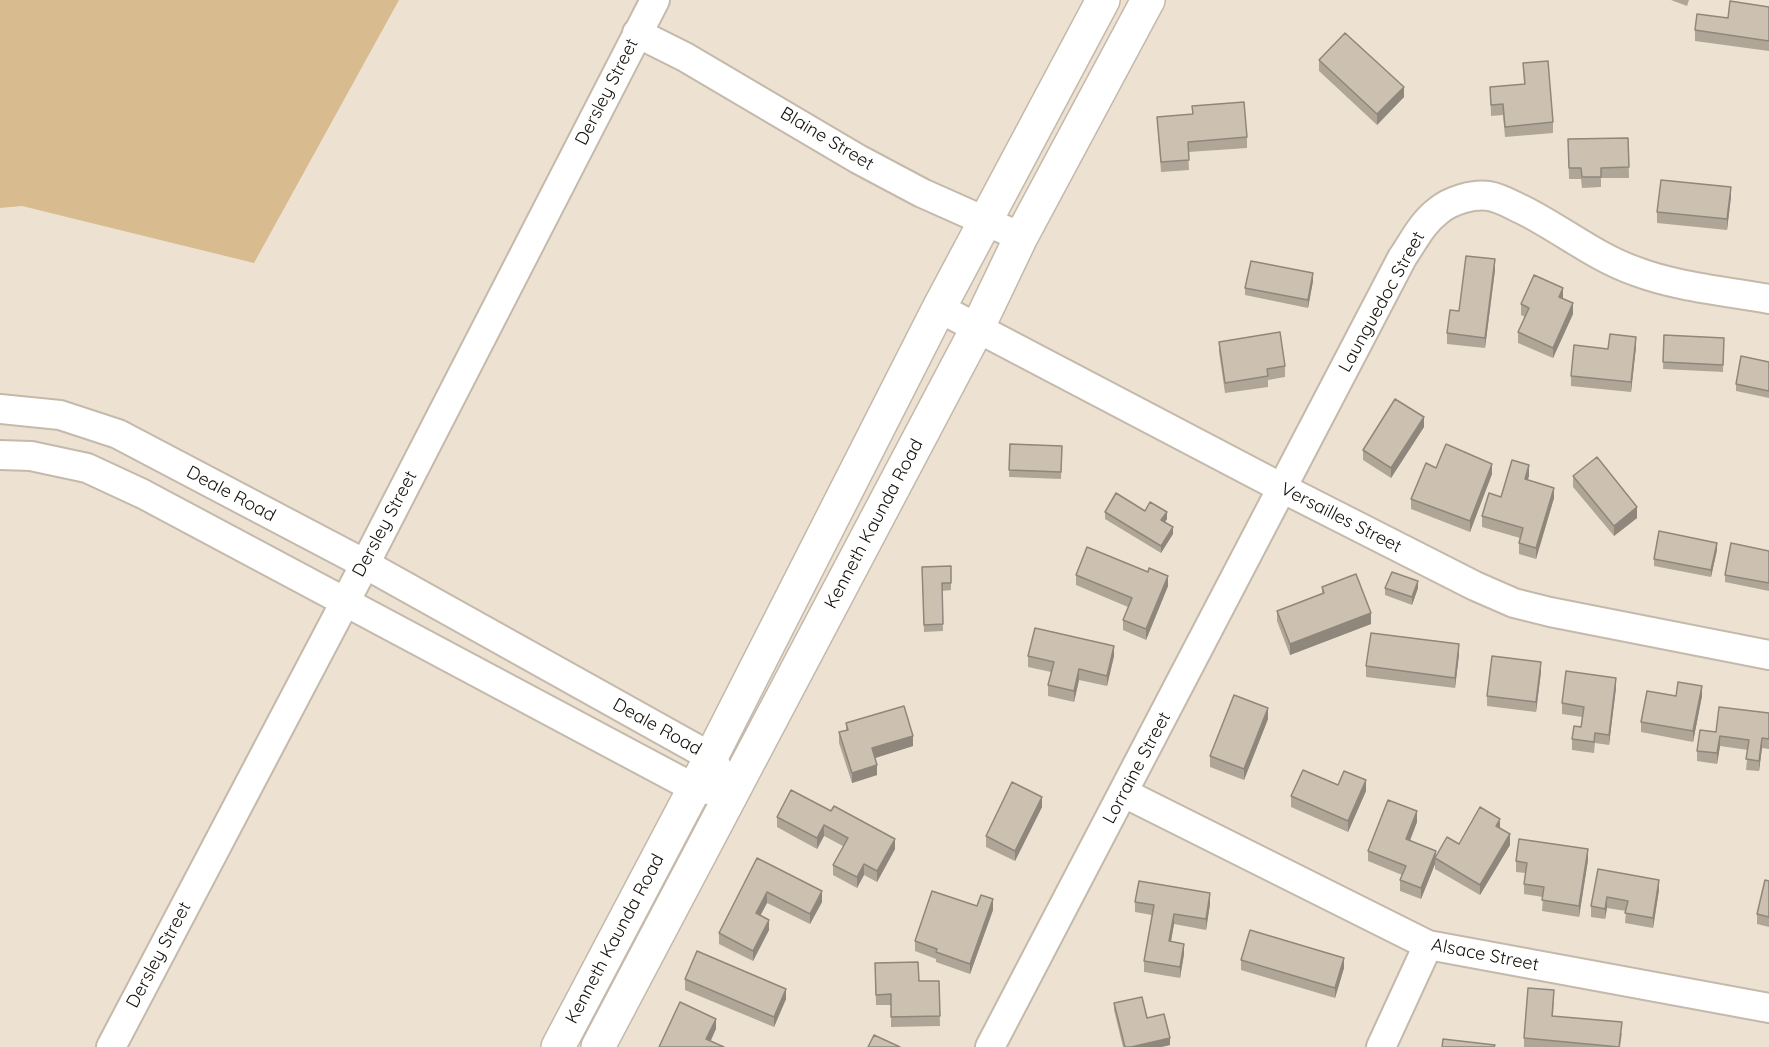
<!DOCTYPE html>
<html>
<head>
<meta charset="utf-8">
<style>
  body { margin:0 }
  canvas { display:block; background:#ede2d2 }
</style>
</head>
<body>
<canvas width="1769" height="1047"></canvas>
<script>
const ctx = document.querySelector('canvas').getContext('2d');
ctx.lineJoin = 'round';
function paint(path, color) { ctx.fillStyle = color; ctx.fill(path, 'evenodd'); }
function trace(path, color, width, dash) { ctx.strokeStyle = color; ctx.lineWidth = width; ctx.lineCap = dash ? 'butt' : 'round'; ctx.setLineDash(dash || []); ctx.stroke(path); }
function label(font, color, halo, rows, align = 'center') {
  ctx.font = font + ' Quicksand,sans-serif'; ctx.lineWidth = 6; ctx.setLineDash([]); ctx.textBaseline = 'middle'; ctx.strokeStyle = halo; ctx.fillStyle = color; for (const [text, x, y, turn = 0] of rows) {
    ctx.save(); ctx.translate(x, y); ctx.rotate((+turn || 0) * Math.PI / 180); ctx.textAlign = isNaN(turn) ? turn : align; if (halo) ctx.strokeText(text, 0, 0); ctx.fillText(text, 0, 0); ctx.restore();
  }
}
paint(new Path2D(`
  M0,0H399L254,263L22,206L0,208Z`), '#d8bb8f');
const minor = new Path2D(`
  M637,33L685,57L858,159L922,193L1021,237
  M939,308L1282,488L1475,586L1514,603L1550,612L1769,655
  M0,409L60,415L118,434L365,564L711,757L732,793
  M0,455L31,456L87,468L143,494L694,788L715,791
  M1124,793L1428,945L1769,1008
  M111,1047L365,564L655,0
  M990,1047L1402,258C1413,242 1422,223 1438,211C1451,200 1473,194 1489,196C1501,198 1512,205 1523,210C1561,229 1595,257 1635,271C1677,287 1725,291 1769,299
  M1381,1047L1428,945`);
const major = new Path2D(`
  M558,1047L711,757L939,308L1103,0
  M598,1047L978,327L1021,237L1148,0`);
trace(minor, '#c4b9aa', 32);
trace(major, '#c4b9aa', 36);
trace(minor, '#fff', 28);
trace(major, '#fff', 33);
paint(new Path2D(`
  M1671,0H1689L1687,6Z
  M1769,7V51L1695,41V30Z
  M1319,60L1404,97L1377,125L1319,71Z
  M1523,63L1553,122V133L1505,137L1503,115L1491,116L1490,87L1524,84Z
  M1192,106L1247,137V148L1188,152L1189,170L1161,172L1157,117L1192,114Z
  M1628,138L1629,178H1601V187L1582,188L1581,179H1569L1568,139Z
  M1731,197L1727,230L1657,223V212Z
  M1495,270L1485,348L1447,344V333L1459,311Z
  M1313,281L1308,308L1245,295V288Z
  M1563,299L1573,314L1553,358L1518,343V332L1525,317L1521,315V304Z
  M1664,335L1724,338L1723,372L1663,369Z
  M1219,342L1285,366V377L1268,380V387L1225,393L1219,352Z
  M1636,347L1631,392L1571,386V376L1608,349Z
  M1769,362V398L1736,391V384Z
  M1424,427L1391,478L1363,460V450Z
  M1010,444L1062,446L1061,479L1009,477Z
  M1436,468L1492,474L1470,532L1411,509V499Z
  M1529,476L1527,480L1554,498L1536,559L1519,554V543L1520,538L1482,527V516L1501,497Z
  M1573,476L1637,518L1614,536L1573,487Z
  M1145,511L1167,519L1165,522L1173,534L1161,553L1105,519V512Z
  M1717,550L1711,577L1654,566V559Z
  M1769,551V591L1725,582V575Z
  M951,566V590L942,591L943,631L924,632L922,567Z
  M1148,572L1168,586L1146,640L1123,630V620L1128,607L1076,585V575Z
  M1322,587L1371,624L1290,655L1277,621V611L1322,593Z
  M1385,588H1418L1412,605L1385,595Z
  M1459,655L1455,688L1366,677V666Z
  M1028,656H1114L1107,686L1079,680L1074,702L1048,696V685L1051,672L1028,667Z
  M1541,672L1536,712L1487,706V696Z
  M1616,688L1609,745L1595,743L1594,753L1572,750V739L1581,727L1582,717L1562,714V703Z
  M1676,696H1702L1693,742L1641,732V722Z
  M1769,713V749L1762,748L1759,771L1746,770L1748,750L1720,746L1717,764L1697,761V751L1716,732Z
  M1268,719L1244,780L1210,767V756Z
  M846,723L913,746L875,758L877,775L852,783L839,743V732L846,730Z
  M1338,785L1366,791L1348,832L1291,807V796Z
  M791,790L895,849L877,882L864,875L857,888L833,875V865L843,846L824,836L817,849L777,827V817Z
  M1042,807L1015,861L986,847V836Z
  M1417,822L1410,841L1436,856L1459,844L1500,829L1510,845L1480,895L1435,869V864L1421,899L1400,891V880L1402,875L1368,861V851Z
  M757,858L822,902L810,924L767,903L760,915L769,930L753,961L719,944V933Z
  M1588,860L1579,917L1542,911L1543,897L1524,894V884L1525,873L1516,872V861Z
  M1598,869L1659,890L1653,928L1625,923L1626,911L1607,908L1605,919L1591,917V906Z
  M1769,881V927L1757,924V914Z
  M1135,902L1210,904L1206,930L1174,924L1171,941L1184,954L1180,978L1144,972V961L1152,915L1135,912Z
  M977,906L993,910L970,974L936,962V959L915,951V941Z
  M1241,960L1344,968L1335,998L1241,970Z
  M875,963L919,981H939L940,1026L891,1027V1005H876Z
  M685,979L786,999L774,1027L685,990Z
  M1554,1001L1553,1016L1622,1033L1620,1047H1524V1038Z
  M1114,1003L1147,1018L1170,1045L1161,1047H1123L1114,1010Z`), '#afa698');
paint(new Path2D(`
  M1404,87V97L1377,125V114Z
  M1731,187V197L1727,230V219Z
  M1495,259V270L1485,348V338Z
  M1313,273V281L1308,308V300Z
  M1563,288V299L1559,297Z
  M1573,303V314L1553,358V348Z
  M1636,337V347L1631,392V382Z
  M1424,417V427L1391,478V468Z
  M1492,464V474L1470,532V521Z
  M1529,465V476L1525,489V479Z
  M1554,488V498L1536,559V548Z
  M1637,507V518L1614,536V526Z
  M1167,512V519L1161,527V520Z
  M1173,527V534L1161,553V546Z
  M1717,543V550L1711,577V570Z
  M1168,576V586L1146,640V629Z
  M1418,581V588L1412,605V597Z
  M1371,613V624L1290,655V644Z
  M1459,644V655L1455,688V678Z
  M1114,646V656L1107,686V676Z
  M1541,662V672L1536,712V702Z
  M1079,669V680L1074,702V691Z
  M1616,678V688L1609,745V735Z
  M1702,686V696L1693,742V731Z
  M1268,708V719L1244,780V769Z
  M913,736V746L872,759V748Z
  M1720,736V746L1717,764V753Z
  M1762,738V748L1759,771V761Z
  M877,765V775L852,783V773Z
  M1366,780V791L1348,832V821Z
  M1042,797V807L1015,861V851Z
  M1417,811V822L1406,850V839Z
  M1500,819V830L1496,826Z
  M824,825V836L817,849V838Z
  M1510,834V845L1480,895V885Z
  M895,839V849L877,882V871Z
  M1588,849V860L1579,917V906Z
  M1436,851L1435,864L1421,899V888Z
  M864,864V875L857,888V877Z
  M1659,880V890L1653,928V918Z
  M822,891V902L810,924V914Z
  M767,892V903L756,924V913Z
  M1210,893V904L1206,930V919Z
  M1607,897V908L1605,919V909Z
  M993,899V910L970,974V964Z
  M1174,914V924L1169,952V941Z
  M769,920V930L753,961V951Z
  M1184,944V954L1180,978V967Z
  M1344,958V968L1335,998V988Z
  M786,989V999L774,1027V1017Z
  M716,1019V1029L708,1047L706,1039Z
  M1170,1038V1045L1161,1047H1131Z`), '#8f877c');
const building = new Path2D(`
  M1730,1L1769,7V41L1695,30L1697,14L1728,18Z
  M1345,33L1404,87L1377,114L1319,60Z
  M1548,61L1553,122L1505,127L1503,104L1491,105L1490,87L1525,84L1523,63Z
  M1244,102L1247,137L1188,142L1189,160L1161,162L1157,117L1193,114L1192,106Z
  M1628,138L1629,167L1601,168V177H1582L1581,168H1569L1568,139Z
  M1661,180L1731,187L1727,219L1657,212Z
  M1466,256L1495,259L1485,338L1447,333L1450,310L1459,311Z
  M1251,261L1313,273L1308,300L1245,288Z
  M1534,275L1563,288L1559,297L1573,303L1553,348L1518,332L1529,308L1521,304Z
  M1280,332L1285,366L1267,369L1268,376L1225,383L1219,342Z
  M1610,334L1636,337L1631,382L1571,376L1574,345L1608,349Z
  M1664,335L1724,338L1723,365L1663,362Z
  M1741,356L1769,362V391L1736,384Z
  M1395,399L1424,417L1391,468L1363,450Z
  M1010,444L1062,446L1061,472L1009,470Z
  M1446,444L1492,464L1470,521L1411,499L1426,463L1436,468Z
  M1597,457L1637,507L1614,526L1573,476Z
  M1512,460L1529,465L1525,479L1554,488L1536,548L1519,543L1523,528L1482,516L1489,493L1501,497Z
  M1116,493L1145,511L1150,502L1167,512L1161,520L1173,527L1161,546L1105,512Z
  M1659,531L1717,543L1711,570L1654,559Z
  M1731,543L1769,551V583L1725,575Z
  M1087,547L1148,572L1149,568L1168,576L1146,629L1123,620L1132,598L1076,575Z
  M951,566V583H942L943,624L924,625L922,567Z
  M1392,572L1418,581L1412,597L1385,588Z
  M1356,574L1371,613L1290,644L1277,611L1324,593L1322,587Z
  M1035,628L1114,646L1107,676L1079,669L1074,691L1048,685L1054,662L1028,656Z
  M1371,633L1459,644L1455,678L1366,666Z
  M1492,656L1541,662L1536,702L1487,696Z
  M1566,671L1616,678L1609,735L1595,733L1594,742L1572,739L1574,726L1581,727L1584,707L1562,703Z
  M1678,682L1702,686L1693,731L1641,722L1647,691L1676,696Z
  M1234,695L1268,708L1244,769L1210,756Z
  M904,706L913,736L872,748L877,765L852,773L839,732L848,730L846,723Z
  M1719,707L1769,713V739L1762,738L1759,761L1746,759L1749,740L1720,736L1717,753L1697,751L1700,730L1716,732Z
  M1303,770L1338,785L1344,771L1366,780L1348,821L1291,796Z
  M1012,782L1042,797L1015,851L986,836Z
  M791,790L831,811L834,806L895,839L877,871L864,864L857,877L833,865L848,838L824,825L817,838L777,817Z
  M1388,800L1417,811L1406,839L1436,851L1421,888L1400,880L1406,866L1368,851Z
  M1480,807L1500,819L1496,826L1510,834L1480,885L1435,858L1447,837L1459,844Z
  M1519,839L1588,849L1579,906L1542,900L1544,887L1524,884L1527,863L1516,861Z
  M757,858L822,891L810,914L767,892L756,913L769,920L753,951L719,933Z
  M1598,869L1659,880L1653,918L1625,913L1628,901L1607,897L1605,909L1591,906Z
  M1765,880L1769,881V917L1757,914Z
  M1139,881L1210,893L1206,919L1174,914L1169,941L1184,944L1180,967L1144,961L1154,905L1135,902Z
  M932,891L977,906L981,895L993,899L970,964L936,952L937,949L915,941Z
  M1250,930L1344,958L1335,988L1241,960Z
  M697,951L786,989L774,1017L685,979Z
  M918,962L919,981H939L940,1016L891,1017V994L876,995L875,963Z
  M1528,988L1554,990L1552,1016L1622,1022L1619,1047L1524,1038Z
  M1142,997L1147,1018L1164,1014L1170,1038L1131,1047H1125L1114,1003Z
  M680,1002L716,1019L706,1039L724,1047H659Z
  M874,1035L900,1047H868Z
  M1443,1039L1495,1045L1494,1047H1442Z`);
paint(building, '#ccc1b1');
trace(building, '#8f877c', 1.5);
label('18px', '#120f09', '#fff', [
  ["Dersley Street",607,92,-63],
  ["Blaine Street",827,139,31],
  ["Launguedoc Street",1382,302,-61],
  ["Deale Road",231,494,28],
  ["Versailles Street",1341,518,27],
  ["Dersley Street",385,524,-62],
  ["Kenneth Kaunda Road",874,524,-62],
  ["Deale Road",657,727,29],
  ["Lorraine Street",1137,768,-62],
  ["Kenneth Kaunda Road",615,939,-62],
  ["Dersley Street",159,955,-62],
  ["Alsace Street",1485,955,11]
]);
</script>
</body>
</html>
